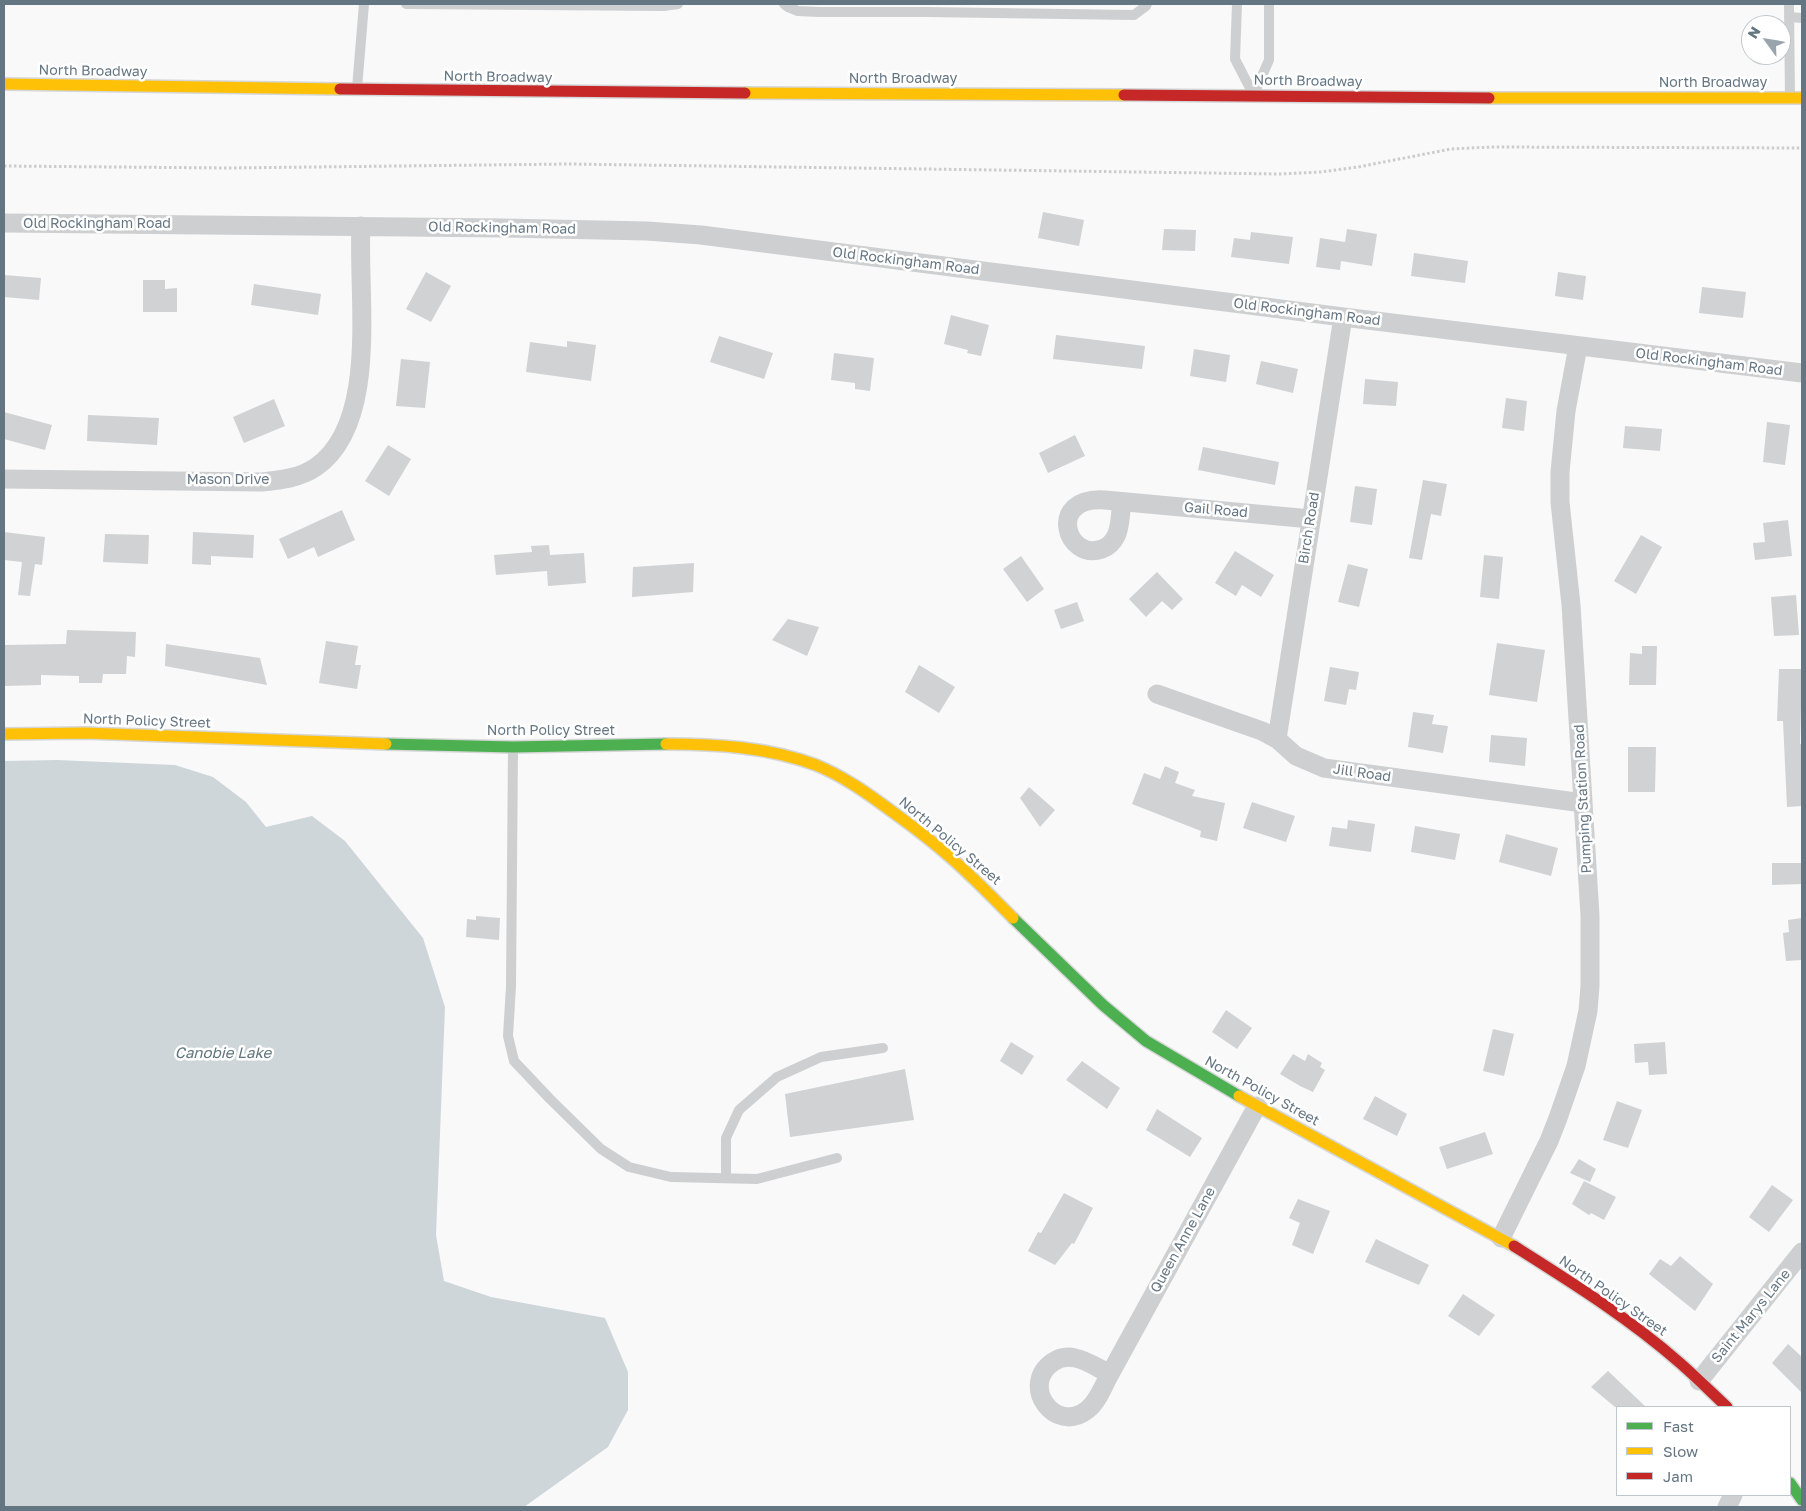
<!DOCTYPE html>
<html>
<head>
<meta charset="utf-8">
<style>
  body { margin:0 }
  #map { position:relative; width:1806px; height:1511px; overflow:hidden; background:#f9f9f9; font-family:"Golos Text",sans-serif }
  canvas { display:block }
  .frame { position:absolute; inset:0; border:5px solid #657683; pointer-events:none }
  .legend { position:absolute; left:1616px; top:1406px; width:175px; height:90px; box-sizing:border-box; background:#fff; border:1px solid #c1c8cd; margin:0; padding:6px 9px; list-style:none; font-size:15px; color:#657683 }
  .legend li { display:flex; align-items:center; gap:10px; height:25px }
  .legend b { width:25px; border:1px solid #c1c8cd }
  .north { position:absolute; left:1741px; top:15px; width:50px; height:50px; box-sizing:border-box; background:#fff; border:1px solid #c1c8cd; border-radius:50%; rotate:302deg; font-size:14px; font-weight:700; line-height:20px; text-align:center; color:#657683 }
  .north::after { content:''; display:block; margin:auto; width:18px; height:22px; background:#99a4ac; clip-path:polygon(50% 0,100% 100%,50% 72%,0 100%) }
</style>
</head>
<body>
<div id="map">
<canvas width="1806" height="1511"></canvas>
<div class="frame"></div>
<ul class="legend">
<li><b style="height:6px;background:#4caf50"></b>Fast</li>
<li><b style="height:6px;background:#ffc107"></b>Slow</li>
<li><b style="height:6px;background:#c62828"></b>Jam</li>
</ul>
<div class="north">N</div>
</div>
<script>
const ctx = document.querySelector('canvas').getContext('2d');
ctx.lineJoin = 'round';
function paint(path, color) { ctx.fillStyle = color; ctx.fill(path, 'evenodd'); }
function trace(path, color, width, dash) { ctx.strokeStyle = color; ctx.lineWidth = width; ctx.lineCap = dash ? 'butt' : 'round'; ctx.setLineDash(dash || []); ctx.stroke(path); }
function label(font, color, halo, rows, align = 'center') {
  ctx.font = font + ' "Golos Text",sans-serif'; ctx.lineWidth = 5; ctx.setLineDash([]); ctx.textBaseline = 'middle'; ctx.strokeStyle = halo; ctx.fillStyle = color; for (const [text, x, y, turn = 0] of rows) {
    ctx.save(); ctx.translate(x, y); ctx.rotate((+turn || 0) * Math.PI / 180); ctx.textAlign = isNaN(turn) ? turn : align; if (halo) ctx.strokeText(text, 0, 0); ctx.fillText(text, 0, 0); ctx.restore();
  }
}
paint(new Path2D(`
  M57,760L175,765L213,777L246,802L266,827L312,816L345,841L423,938L445,1007L436,1235L444,1281L491,1297L605,1318L628,1372V1410L608,1447L524,1507H4V761Z`), '#ced6d9');
paint(new Path2D(`
  M1043,212L1084,220L1079,246L1038,238Z
  M1164,229L1196,230L1195,251L1162,250Z
  M1347,229L1377,234L1372,266L1341,261L1340,270L1316,267L1320,238L1345,242Z
  M1251,232L1293,237L1289,264L1231,257L1234,238L1250,240Z
  M1414,253L1468,261L1465,283L1411,276Z
  M426,272L451,286L431,322L406,309Z
  M1558,272L1586,276L1583,300L1555,296Z
  M4,275L41,278L39,300L4,297Z
  M143,280H165V289L177,288V312H143Z
  M254,284L321,294L318,315L251,305Z
  M1702,287L1746,292L1743,318L1699,313Z
  M951,315L989,325L981,356L967,353L968,350L944,344Z
  M1056,335L1145,346L1142,369L1053,359Z
  M719,336L773,353L764,379L710,362Z
  M567,341L596,345L591,381L526,372L530,342L567,347Z
  M1194,349L1230,355L1226,382L1190,376Z
  M834,353L874,358L870,391L855,389V383L831,380Z
  M401,359L430,362L425,408L396,406Z
  M1261,361L1298,369L1293,393L1256,384Z
  M1365,379L1398,382L1396,406L1363,404Z
  M1506,398L1527,401L1524,431L1502,428Z
  M274,399L285,426L244,443L233,417Z
  M4,412L52,425L45,450L4,439Z
  M88,415L159,418L157,445L87,441Z
  M1767,422L1790,425L1785,465L1763,462Z
  M1625,426L1662,429L1660,451L1623,448Z
  M1075,435L1085,456L1048,473L1039,453Z
  M388,445L411,459L389,496L365,481Z
  M1203,447L1279,462L1275,485L1198,470Z
  M1423,480L1447,484L1441,516L1431,514L1422,560L1409,558Z
  M1355,486L1377,489L1372,525L1350,522Z
  M342,510L355,540L318,557L314,547L288,559L279,539Z
  M1788,520L1792,556L1755,560L1753,543L1765,542L1763,523Z
  M4,532L45,537L42,565L35,564L30,596L18,595L22,562L4,560Z
  M193,532L254,535L253,558L211,556V565L192,564Z
  M105,534L149,535L148,564L103,562Z
  M1641,535L1662,547L1636,594L1614,581Z
  M549,545L550,555L584,553L586,583L548,586L547,571L496,575L494,555L532,552L531,546Z
  M1235,551L1274,575L1261,597L1242,585L1236,596L1215,583Z
  M1484,555L1503,557L1499,599L1480,597Z
  M1021,556L1044,589L1027,602L1003,569Z
  M694,563L693,592L632,597L633,567Z
  M1348,564L1368,569L1359,607L1338,602Z
  M1157,572L1183,599L1172,610L1162,601L1146,617L1129,599Z
  M1796,595L1799,635L1774,636L1771,597Z
  M1077,602L1084,621L1061,629L1054,610Z
  M788,619L819,627L807,656L772,640Z
  M67,630L136,632L135,657L127,656L126,674H103L102,683H79V676L41,675V685L4,686V645L66,644Z
  M326,641L358,646L355,665H361L357,689L319,683Z
  M1497,643L1545,650L1537,702L1489,695Z
  M166,644L260,658L267,685L165,666Z
  M1642,646H1657L1656,685H1629L1630,653L1642,654Z
  M919,665L955,687L939,713L905,692Z
  M1330,667L1359,672L1356,690L1349,689L1346,705L1324,701Z
  M1779,669H1802L1800,744H1802V806L1787,807L1783,721H1777Z
  M1413,712L1434,715L1432,724L1448,726L1443,753L1408,747Z
  M1491,735L1527,738L1525,766L1489,762Z
  M1628,747H1656L1655,792H1628Z
  M1165,766L1179,772L1175,783L1195,790L1192,796L1225,803L1217,841L1200,837L1201,831L1132,804L1144,773L1160,779Z
  M1029,787L1055,810L1040,827L1020,798Z
  M1252,802L1295,816L1286,842L1243,828Z
  M1348,820L1375,824L1371,852L1329,846L1332,827L1347,829Z
  M1415,826L1460,834L1455,860L1411,852Z
  M1506,834L1558,848L1551,876L1499,862Z
  M1772,863H1802V884L1772,885Z
  M476,916L500,918L499,940L466,937L467,919L476,920Z
  M1802,918V960L1786,961L1783,933L1789,932L1788,920Z
  M1226,1010L1252,1028L1237,1049L1212,1032Z
  M1493,1029L1514,1034L1504,1076L1483,1071Z
  M1011,1042L1034,1056L1022,1075L1000,1061Z
  M1665,1042L1667,1074L1649,1075L1648,1062L1635,1063L1634,1044Z
  M1293,1054L1305,1061L1308,1054L1322,1063L1320,1067L1325,1070L1313,1092L1300,1086L1280,1074Z
  M1082,1061L1120,1088L1107,1109L1066,1080Z
  M905,1069L914,1120L790,1137L785,1094Z
  M1375,1096L1407,1114L1397,1136L1363,1119Z
  M1617,1101L1642,1110L1628,1148L1603,1140Z
  M1157,1109L1202,1138L1190,1157L1146,1130Z
  M1485,1132L1493,1154L1447,1169L1439,1147Z
  M1579,1159L1596,1169L1590,1182L1570,1173Z
  M1584,1181L1616,1197L1604,1220L1591,1213L1589,1215L1572,1204Z
  M1772,1185L1793,1200L1769,1232L1749,1217Z
  M1064,1193L1093,1208L1074,1244L1072,1243L1055,1265L1028,1251L1038,1232L1041,1233Z
  M1298,1199L1330,1211L1313,1254L1292,1245L1300,1223L1289,1218Z
  M1376,1239L1429,1265L1419,1285L1365,1262Z
  M1680,1256L1713,1284L1695,1311L1649,1274L1660,1259L1671,1266Z
  M1463,1294L1495,1315L1479,1336L1448,1316Z
  M1788,1344L1802,1357V1393L1772,1363Z
  M1608,1371L1646,1407H1615L1591,1387Z`), '#d0d2d3');
const fast = new Path2D(`
  M386,744L513,747L666,744
  M1013,918L1103,1005L1146,1041L1239,1096
  M1790,1483L1802,1500`);
const slow = new Path2D(`
  M4,84L340,89
  M745,93L1124,95
  M1489,98H1802
  M4,734L85,733L386,744
  M666,744C716,744 768,747 816,765C843,776 867,793 890,810C911,825 931,840 950,857C972,876 992,897 1013,918
  M1239,1096L1514,1246`);
const jam = new Path2D(`
  M340,89L745,93
  M1124,95L1489,98
  M1514,1246C1571,1282 1629,1318 1680,1363C1696,1377 1711,1392 1727,1407`);
trace(fast, '#d5d6d7', 14);
trace(slow, '#d5d6d7', 14);
trace(jam, '#d5d6d7', 14);
trace(new Path2D(`
  M4,166L228,168L569,164L1279,174L1321,172L1358,167L1451,149L1492,147L1802,148`), '#cbcccd', 3, [2.5, 2.5]);
trace(new Path2D(`
  M406,4L664,6L678,4
  M784,4L788,7L798,11L819,12H926L1134,15L1146,6L1147,4
  M1237,4L1235,59L1252,92
  M1789,4L1790,98
  M1789,17L1802,18
  M357,88L364,4
  M1255,92L1269,60V4
  M513,748L511,986L508,1036L514,1061L550,1099L601,1149L629,1167L671,1177L757,1179L837,1158
  M726,1178V1138L739,1110L777,1077L821,1057L883,1048`), '#cecfd0', 10);
trace(new Path2D(`
  M4,223L504,228L647,231L701,235L1343,317L1802,373
  M4,479L262,482C281,480 300,478 316,467C380,422 357,295 361,226
  M1122,502C1120,513 1121,526 1116,536C1113,542 1108,547 1102,549C1066,562 1046,496 1105,500L1311,519
  M1157,694L1262,731L1277,739L1296,756L1324,768L1583,803
  M1277,739L1343,317
  M1501,1238L1549,1141L1558,1118L1576,1066L1588,1011L1590,986V916L1571,605L1560,502V472L1566,411L1578,346
  M1110,1374C1099,1369 1087,1360 1075,1358C1067,1356 1059,1358 1053,1362C1019,1385 1055,1435 1087,1410C1098,1402 1103,1386 1110,1374L1257,1106
  M1699,1381L1802,1252
  M1727,1507L1733,1495`), '#cecfd0', 19);
trace(fast, '#4caf50', 11);
trace(slow, '#ffc107', 11);
trace(jam, '#c62828', 11);
label('14px', '#657683', '#fff', [
  ["North Broadway",93,71,1],
  ["North Broadway",498,77,1],
  ["North Broadway",903,79],
  ["North Broadway",1308,81,1],
  ["North Broadway",1713,83],
  ["Old Rockingham Road",97,224],
  ["Old Rockingham Road",502,228,1],
  ["Old Rockingham Road",906,261,7],
  ["Old Rockingham Road",1307,312,7],
  ["Old Rockingham Road",1709,362,7],
  ["Mason Drive",228,480],
  ["Gail Road",1216,510,5],
  ["Birch Road",1309,528,-81],
  ["North Policy Street",147,721,2],
  ["North Policy Street",551,731],
  ["Jill Road",1362,773,8],
  ["Pumping Station Road",1583,799,-93],
  ["North Policy Street",950,841,40],
  ["North Policy Street",1262,1091,29],
  ["Queen Anne Lane",1183,1240,-61],
  ["North Policy Street",1613,1296,35],
  ["Saint Marys Lane",1751,1316,-51]
]);
label('italic 15px', '#60757c', '#fff', [
  ["Canobie Lake",223,1053]
]);
</script>
</body>
</html>
